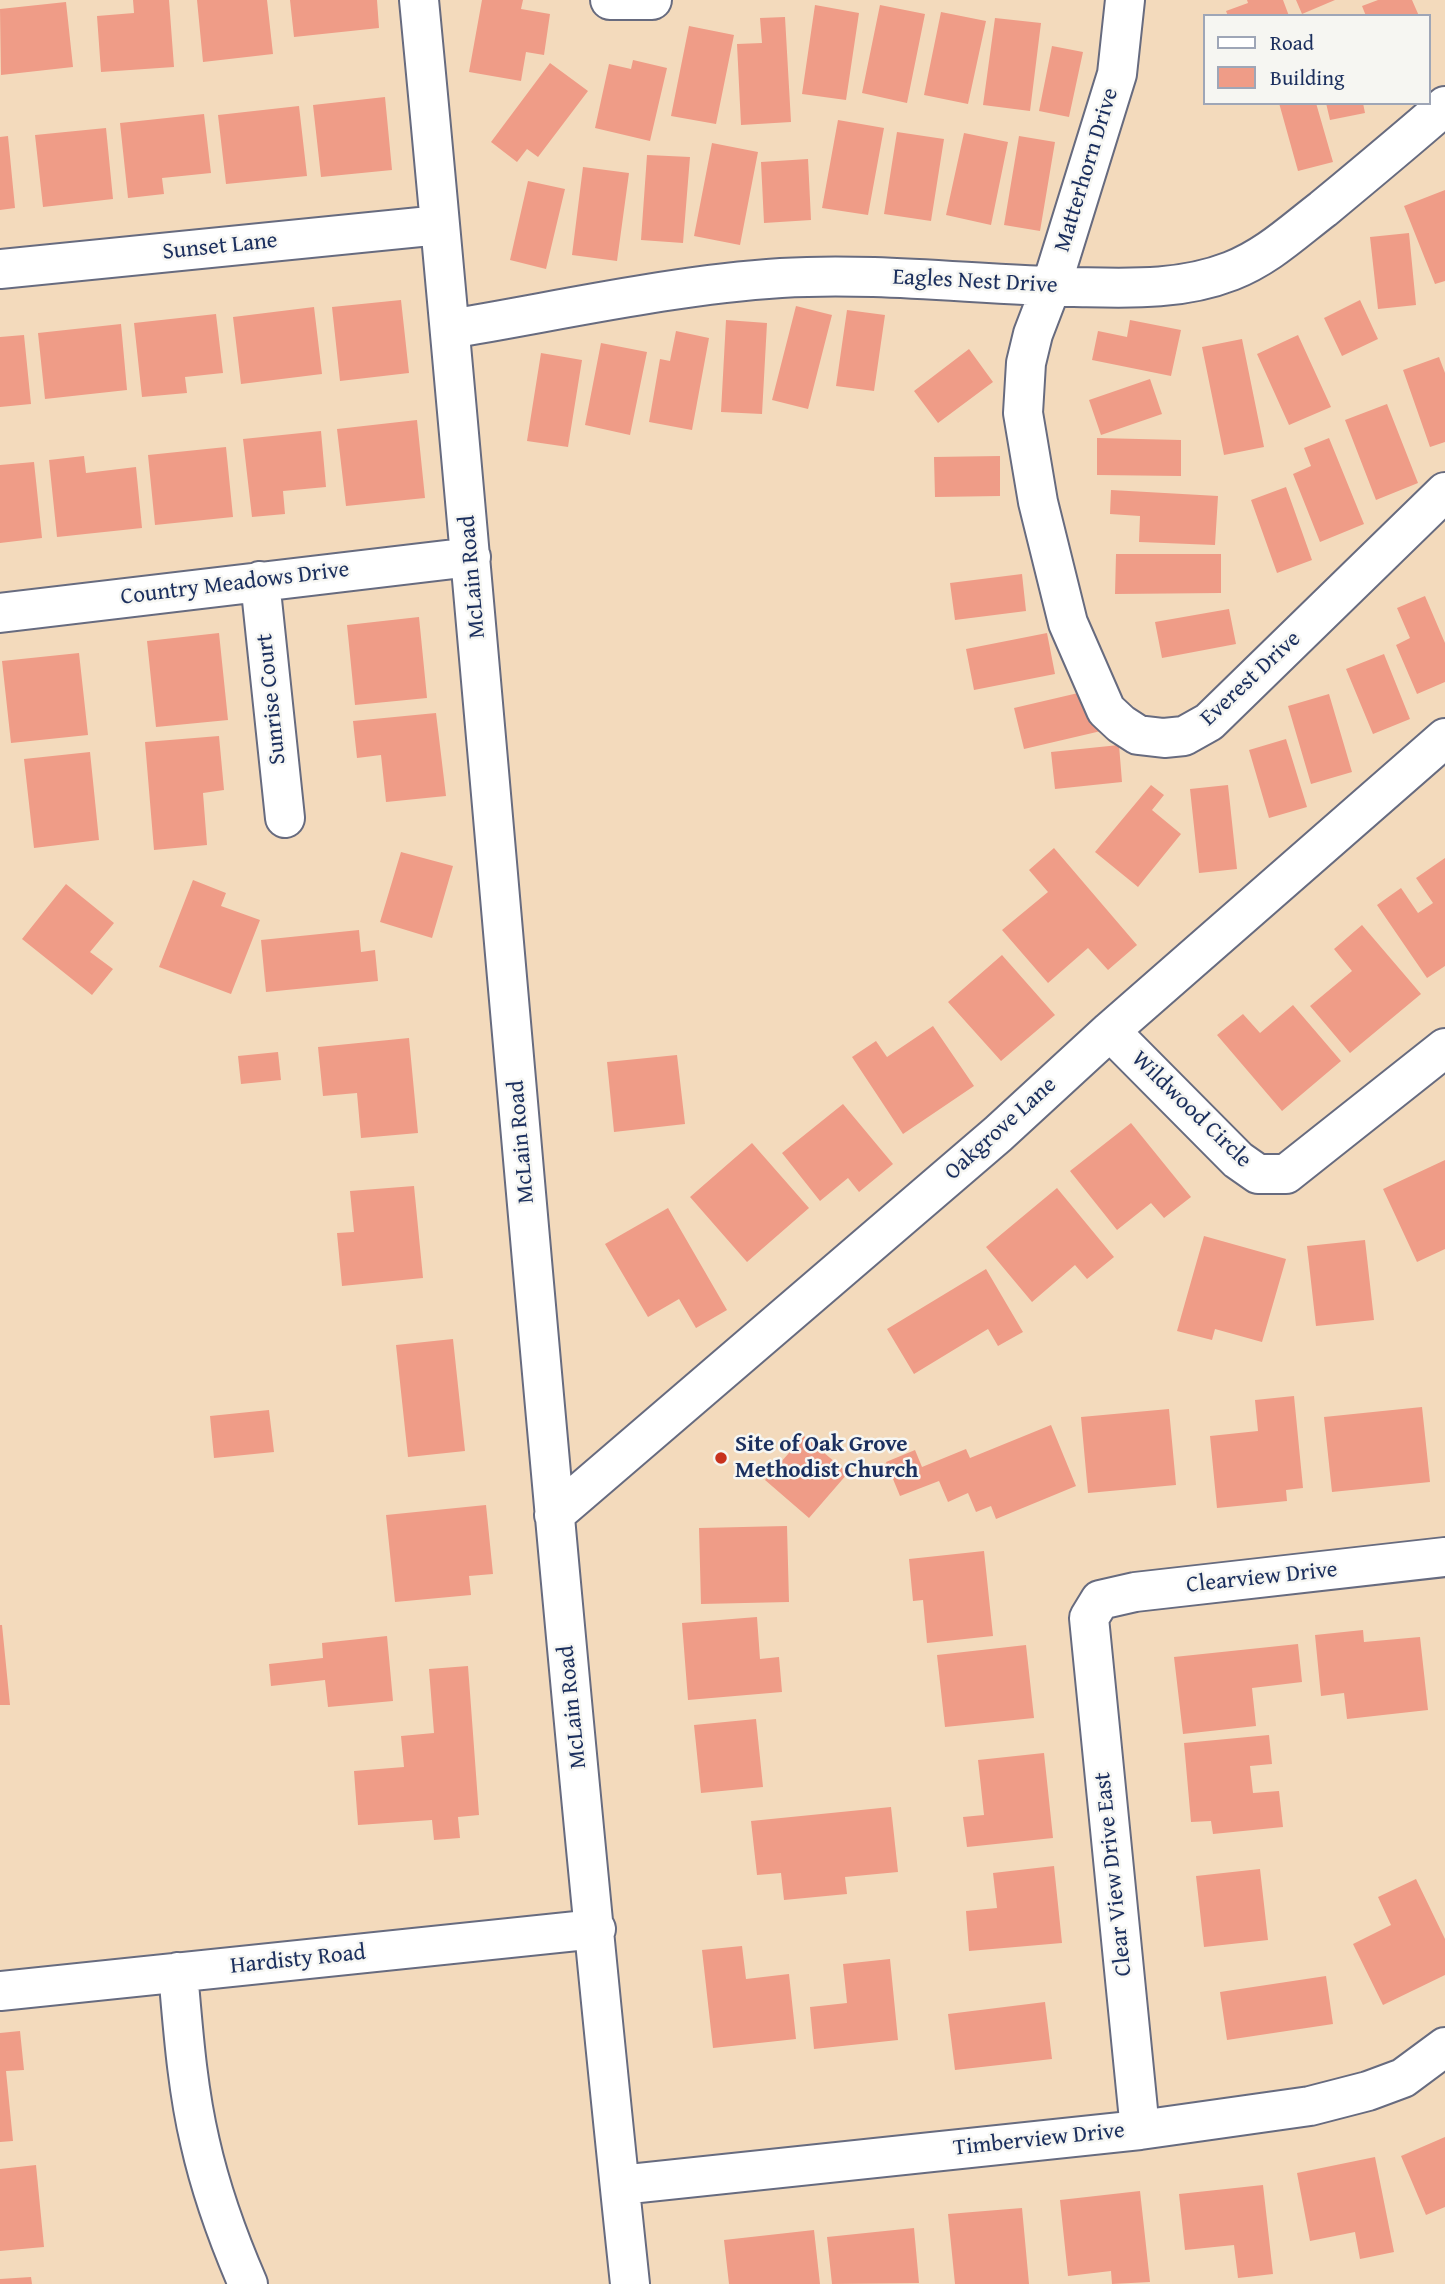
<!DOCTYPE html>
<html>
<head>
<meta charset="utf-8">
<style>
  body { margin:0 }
  #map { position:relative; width:1445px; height:2284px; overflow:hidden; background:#f3dabc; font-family:"Gentium Book Plus",serif }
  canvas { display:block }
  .legend { position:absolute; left:1203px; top:14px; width:228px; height:91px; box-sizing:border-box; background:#f6f6f2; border:2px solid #9ea6b7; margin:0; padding:9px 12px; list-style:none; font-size:21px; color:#1b2f5e }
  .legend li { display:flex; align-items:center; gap:14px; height:35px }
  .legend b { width:35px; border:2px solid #9ea6b7 }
</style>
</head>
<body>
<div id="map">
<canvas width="1445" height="2284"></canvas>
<ul class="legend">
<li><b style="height:9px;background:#fff"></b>Road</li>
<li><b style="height:19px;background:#ef9c87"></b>Building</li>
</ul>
</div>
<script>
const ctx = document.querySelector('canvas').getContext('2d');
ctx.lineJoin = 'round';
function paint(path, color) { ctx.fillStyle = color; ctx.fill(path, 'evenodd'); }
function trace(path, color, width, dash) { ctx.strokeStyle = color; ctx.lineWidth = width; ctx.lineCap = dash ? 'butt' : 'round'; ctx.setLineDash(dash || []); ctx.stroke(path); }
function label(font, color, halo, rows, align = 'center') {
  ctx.font = font + ' "Gentium Book Plus",serif'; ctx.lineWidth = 5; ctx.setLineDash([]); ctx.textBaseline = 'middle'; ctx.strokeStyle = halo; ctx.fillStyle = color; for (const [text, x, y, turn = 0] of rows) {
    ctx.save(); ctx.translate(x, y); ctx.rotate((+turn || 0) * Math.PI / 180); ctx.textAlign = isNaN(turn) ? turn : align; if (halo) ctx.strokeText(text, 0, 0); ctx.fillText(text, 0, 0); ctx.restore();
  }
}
paint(new Path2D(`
  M133,0H169L174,67L101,72L97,16L134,13Z
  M197,0H267L273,54L203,62Z
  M290,0H377L379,28L294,37Z
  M482,0H523L521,9L550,14L544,55L526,52L521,81L469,72Z
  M1247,0H1283L1289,16H1228L1226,11L1248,3Z
  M1296,0H1335L1302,14Z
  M1378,0H1412L1419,16H1366L1362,6Z
  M66,2L73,67L1,75L0,9Z
  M815,5L859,13L846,100L802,94Z
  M880,5L925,14L907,103L862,93Z
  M941,12L986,21L968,104L924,95Z
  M785,17L791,122L741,125L737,44L762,43L760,18Z
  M995,18L1041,23L1030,111L983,105Z
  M689,26L734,35L716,124L671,116Z
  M1052,46L1083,52L1069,117L1039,111Z
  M633,60L667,68L650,141L595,128L609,64L631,69Z
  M550,63L588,91L538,157L527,149L517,162L491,142Z
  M385,97L392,170L321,177L313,105Z
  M1279,103H1316L1333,162L1298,171Z
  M1326,103H1363L1365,113L1330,120Z
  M299,106L307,176L226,184L218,115Z
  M204,114L211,173L162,178L164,194L128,198L120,123Z
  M838,120L884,128L868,215L822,208Z
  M106,128L113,199L43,207L35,135Z
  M897,132L944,139L931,221L884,214Z
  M964,133L1008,142L991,225L946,215Z
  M8,136L15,208L0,210V137Z
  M1019,136L1055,142L1040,231L1004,225Z
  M712,143L758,152L740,245L694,236Z
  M647,155L690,157L683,243L641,240Z
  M808,159L811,220L764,223L761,162Z
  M583,167L629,173L617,261L572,255Z
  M528,181L565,189L546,269L510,260Z
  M1445,190V281L1435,284L1404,206Z
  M1409,233L1416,305L1378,309L1370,237Z
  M401,300L409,373L340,381L332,307Z
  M1360,300L1378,339L1342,356L1324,318Z
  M796,306L832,315L808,409L772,400Z
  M314,307L322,374L241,384L233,317Z
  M847,310L885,315L874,391L836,386Z
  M216,314L223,373L185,377L187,393L142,397L134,323Z
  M726,320L767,323L762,414L721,412Z
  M1130,320L1181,330L1171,376L1092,360L1098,331L1127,337Z
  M121,324L127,390L45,399L38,333Z
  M676,331L709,338L692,430L649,422L660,359L670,361Z
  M24,335L31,404L0,407V337Z
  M1298,335L1331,407L1289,425L1257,354Z
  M1242,339L1264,447L1224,455L1202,347Z
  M601,343L647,352L630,435L585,425Z
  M969,349L993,382L938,423L914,391Z
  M541,353L582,360L568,447L527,441Z
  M1439,357L1445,373V442L1430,447L1403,370Z
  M1150,379L1162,414L1101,435L1089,400Z
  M1387,404L1418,483L1376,500L1345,420Z
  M417,420L425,498L346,506L337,429Z
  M321,431L326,487L283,491L285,514L252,517L243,439Z
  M1097,438L1181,440V476L1097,475Z
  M1329,438L1364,524L1320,542L1293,474L1311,466L1304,448Z
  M226,447L233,517L155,525L148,455Z
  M84,456L86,473L136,467L142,528L57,537L49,460Z
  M1000,456V496L935,497L934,457Z
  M34,462L42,538L0,543V465Z
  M1286,487L1312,560L1277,573L1251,500Z
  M1111,490L1218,496L1215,545L1139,542L1140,516L1110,514Z
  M1116,554H1221V593L1115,594Z
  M1022,574L1026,611L955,620L950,583Z
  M1425,596L1445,643V682L1417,694L1396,645L1410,638L1397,608Z
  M1229,609L1236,644L1162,658L1155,622Z
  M419,617L427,698L355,705L347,625Z
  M219,633L228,720L156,727L147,641Z
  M1047,633L1055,674L974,690L966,649Z
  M79,653L88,735L11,743L2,661Z
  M1384,654L1410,719L1373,734L1346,669Z
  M1091,690L1101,731L1024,749L1014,708Z
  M1329,694L1352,772L1311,784L1288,706Z
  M436,713L446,796L386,802L381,755L357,758L353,721Z
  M219,736L224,790L203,793L207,845L154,850L145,742Z
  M1286,739L1307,807L1269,818L1249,750Z
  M1119,745L1122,782L1055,789L1051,752Z
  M90,752L99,840L34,848L24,759Z
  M1151,785L1164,795L1152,810L1181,834L1138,887L1095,852Z
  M1228,785L1237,869L1199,873L1190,789Z
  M1054,848L1137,945L1108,970L1088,948L1048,983L1002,930L1048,892L1029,870Z
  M401,852L453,866L432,938L380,922Z
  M1445,858V966L1427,978L1377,905L1401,888L1418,913L1433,903L1416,878Z
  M193,880L226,893L221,906L260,920L231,994L159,967Z
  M66,884L114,923L90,952L113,969L92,995L22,939Z
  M1362,925L1421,994L1350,1053L1310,1006L1352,971L1334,949Z
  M359,930L361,952L375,950L378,981L266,992L261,940Z
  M1002,955L1055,1015L1001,1061L948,1002Z
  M1293,1005L1341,1061L1282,1111L1217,1035L1243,1014L1260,1033Z
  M933,1026L974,1086L903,1134L852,1057L876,1041L887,1057Z
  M409,1038L418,1133L361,1138L357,1093L323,1096L318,1047Z
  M278,1052L281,1080L241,1084L238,1056Z
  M677,1055L685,1124L614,1132L607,1062Z
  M843,1104L893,1164L859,1192L848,1178L820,1201L782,1153Z
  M1131,1123L1191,1197L1164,1218L1151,1203L1117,1230L1070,1171Z
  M752,1143L809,1208L747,1262L690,1197Z
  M1445,1160V1249L1417,1262L1383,1189Z
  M414,1186L423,1278L342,1286L337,1233L354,1232L350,1191Z
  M1057,1188L1114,1257L1087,1279L1075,1265L1032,1302L986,1247Z
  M668,1208L727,1310L696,1328L679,1299L648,1317L605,1244Z
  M1204,1236L1286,1259L1262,1342L1215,1329L1212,1340L1177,1331Z
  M1365,1240L1374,1320L1316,1326L1307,1246Z
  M986,1269L1023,1332L998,1346L988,1329L914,1374L887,1329Z
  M453,1339L465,1451L408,1457L396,1345Z
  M1294,1396L1303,1488L1286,1490L1287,1501L1217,1508L1210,1436L1258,1431L1255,1400Z
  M1422,1407L1430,1482L1332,1492L1324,1417Z
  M1169,1409L1176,1485L1088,1493L1081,1417Z
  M269,1410L274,1452L214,1458L210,1416Z
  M1051,1425L1076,1486L996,1519L991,1506L976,1512L968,1493L948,1502L939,1481L900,1496L886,1462L915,1450L922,1467L966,1449L970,1458Z
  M804,1436L848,1473L809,1518L765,1480Z
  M486,1505L493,1574L469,1576L471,1595L395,1602L386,1515Z
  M787,1526L789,1602L701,1604L699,1528Z
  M984,1551L993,1636L927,1643L923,1600L913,1601L909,1559Z
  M757,1617L760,1659L779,1657L782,1692L688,1700L682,1623Z
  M0,1625H2L10,1705H0Z
  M1363,1630L1364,1642L1420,1637L1428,1710L1347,1719L1344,1693L1321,1696L1315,1635Z
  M387,1636L393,1701L328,1707L325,1680L271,1686L269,1664L323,1658L322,1643Z
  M1298,1644L1302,1682L1252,1688L1256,1726L1183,1734L1174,1657Z
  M1026,1645L1034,1718L945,1727L937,1655Z
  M468,1666L479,1815L458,1817L460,1838L434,1840L432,1820L358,1825L354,1771L404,1767L401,1736L434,1733L429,1669Z
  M756,1719L763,1787L701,1793L694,1725Z
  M1269,1735L1272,1764L1250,1766L1253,1793L1279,1791L1283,1827L1213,1834L1211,1821L1191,1822L1184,1743Z
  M1044,1753L1053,1838L967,1847L963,1817L984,1815L978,1760Z
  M891,1807L898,1872L845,1877L847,1894L784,1900L781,1873L757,1875L751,1821Z
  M1054,1866L1062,1943L969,1951L966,1911L997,1908L993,1873Z
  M1260,1869L1268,1940L1204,1947L1196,1876Z
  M1416,1879L1445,1939V1975L1383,2005L1353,1944L1391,1925L1378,1897Z
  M742,1946L746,1979L789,1974L796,2039L713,2048L702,1950Z
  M890,1959L898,2040L814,2049L810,2007L847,2003L843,1964Z
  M1326,1976L1333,2024L1227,2040L1220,1992Z
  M1045,2002L1052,2059L955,2070L948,2014Z
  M20,2031L24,2070L6,2071L13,2141L0,2142V2033Z
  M1445,2137V2207L1426,2215L1401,2156Z
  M1375,2157L1394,2252L1360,2259L1355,2232L1310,2241L1297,2173Z
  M36,2165L44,2247L0,2251V2169Z
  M1263,2185L1273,2274L1238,2278L1234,2245L1185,2250L1179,2194Z
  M1140,2191L1150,2282L1112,2284L1111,2271L1068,2276L1060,2200Z
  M1022,2208L1029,2284H955L948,2214Z
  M914,2228L919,2283L832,2284L827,2237Z
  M814,2230L820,2284H729L724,2240Z
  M31,2277L32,2284H0V2279Z`), '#ef9c87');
const minor = new Path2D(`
  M419,0C492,761 549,1524 630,2284
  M610,0H652
  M1125,0L1117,74L1051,287L1033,334L1026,363L1023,413L1038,502L1068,623L1106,710L1121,724L1138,735L1164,738L1184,736L1209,722L1445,492
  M0,269L440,225
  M450,329C558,311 672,285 781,278C879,272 976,285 1074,287C1127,288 1180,291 1231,271C1267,257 1293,232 1323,209C1364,175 1405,141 1445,106
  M260,581L285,818
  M0,613L471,557
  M1110,1031L1238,1160L1258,1174H1286L1445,1048
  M554,1515L998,1134L1110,1031L1445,738
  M178,1972C183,2028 187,2087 200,2142C211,2191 228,2238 248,2284
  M0,1991L596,1929
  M1140,2130L1089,1618L1100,1600L1135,1592L1445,1557
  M620,2185L1140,2130L1310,2106L1368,2091L1403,2078L1445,2047`);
trace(minor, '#676b7f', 42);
trace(minor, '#fff', 38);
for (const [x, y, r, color] of [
  [721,1458,7,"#c8321e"]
]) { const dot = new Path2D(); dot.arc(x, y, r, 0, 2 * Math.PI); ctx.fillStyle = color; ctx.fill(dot); trace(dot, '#f6f6f2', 2.5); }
label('23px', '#1b2f5e', '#f6f6f2', [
  ["Matterhorn Drive",1087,170,-73],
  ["Sunset Lane",220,247,-6],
  ["Eagles Nest Drive",975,282,3],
  ["McLain Road",473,577,-95],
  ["Country Meadows Drive",235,584,-7],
  ["Everest Drive",1251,679,-43],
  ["Sunrise Court",272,699,-96],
  ["Wildwood Circle",1191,1110,44],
  ["Oakgrove Lane",1001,1129,-42],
  ["McLain Road",522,1142,-95],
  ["Clearview Drive",1262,1578,-6],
  ["McLain Road",573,1707,-96],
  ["Clear View Drive East",1114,1874,-96],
  ["Hardisty Road",298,1960,-6],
  ["Timberview Drive",1039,2140,-6]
]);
label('bold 23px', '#1b2f5e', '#f6f6f2', [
  ["Site of Oak Grove",735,1445],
  ["Methodist Church",735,1471]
], 'left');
</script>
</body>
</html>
